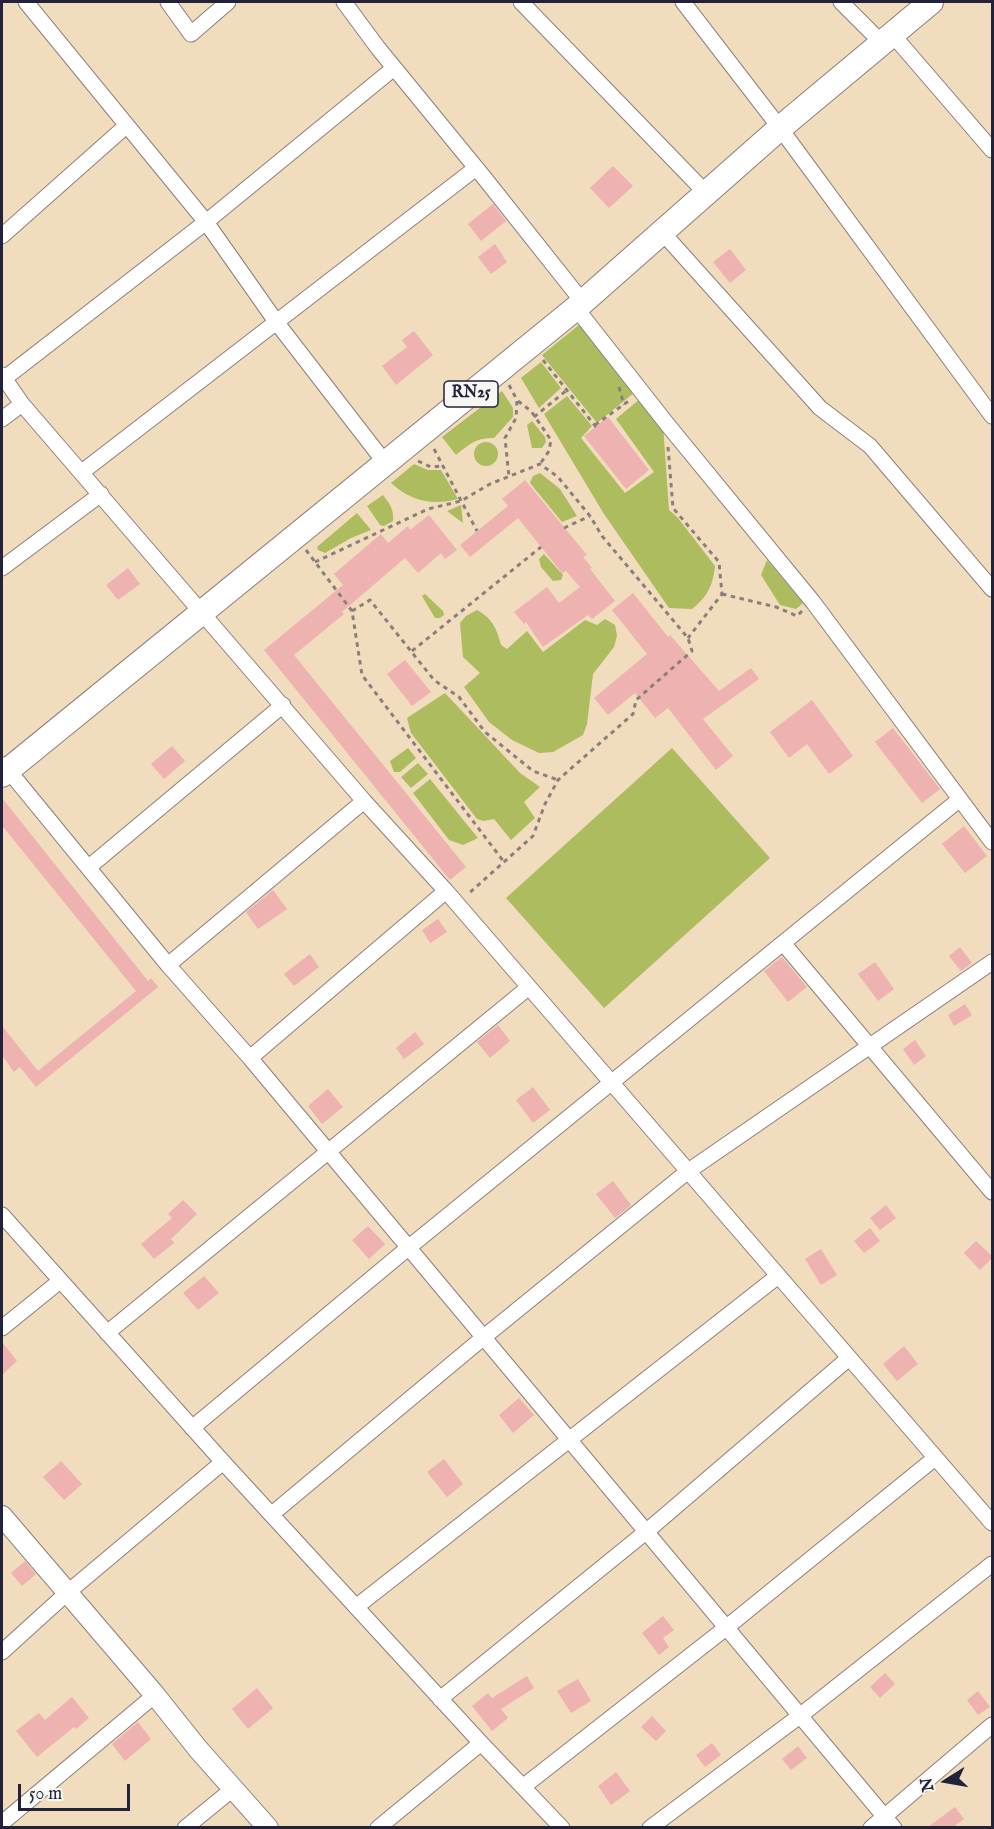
<!DOCTYPE html>
<html>
<head>
<meta charset="utf-8">
<style>
  body { margin:0 }
  #map { position:relative; width:994px; height:1829px; overflow:hidden; background:#f1dcbd; font-family:"IM FELL English",serif }
  canvas { display:block }
  .frame { position:absolute; inset:0; border:3px solid #22223b; pointer-events:none }
  .north { position:absolute; left:916px; top:1751px; width:60px; height:60px; -webkit-text-stroke:4px #f6f6f2; paint-order:stroke; rotate:259deg; font-size:16px; font-weight:700; line-height:24px; text-align:center; color:#22223b }
  .north::after { content:''; display:block; margin:auto; width:21px; height:27px; background:#22223b; clip-path:polygon(50% 0,100% 100%,50% 72%,0 100%) }
  .scale { position:absolute; left:18px; top:1784px; width:112px; height:27px; box-sizing:border-box; border:3px solid #22223b; border-top:0; padding-left:8px; font-size:18px; line-height:21px; white-space:nowrap; color:#22223b; -webkit-text-stroke:4px #f6f6f2; paint-order:stroke }
</style>
</head>
<body>
<div id="map">
<canvas width="994" height="1829"></canvas>
<div class="frame"></div>
<div class="north">N</div>
<div class="scale">50 m</div>
</div>
<script>
const ctx = document.querySelector('canvas').getContext('2d');
ctx.lineJoin = 'round';
function paint(path, color) { ctx.fillStyle = color; ctx.fill(path, 'evenodd'); }
function trace(path, color, width, dash) { ctx.strokeStyle = color; ctx.lineWidth = width; ctx.lineCap = dash ? 'butt' : 'round'; ctx.setLineDash(dash || []); ctx.stroke(path); }
function label(font, color, halo, rows, align = 'center') {
  ctx.font = font + ' "IM FELL English",serif'; ctx.lineWidth = 4.5; ctx.setLineDash([]); ctx.textBaseline = 'middle'; ctx.strokeStyle = halo; ctx.fillStyle = color; for (const [text, x, y, turn = 0] of rows) {
    ctx.save(); ctx.translate(x, y); ctx.rotate((+turn || 0) * Math.PI / 180); ctx.textAlign = isNaN(turn) ? turn : align; if (halo) ctx.strokeText(text, 0, 0); ctx.fillText(text, 0, 0); ctx.restore();
  }
}
paint(new Path2D(`
  M580,324L635,392L597,423L542,355Z
  M541,362L561,388L539,408L521,378Z
  M502,391L513,408V417L494,438C475,438 470,444 456,455L442,437Z
  M567,396L592,426L581,438L625,493L654,472L616,419L641,398L663,425L669,510L678,518L715,566C713,586 707,597 692,609L669,608L604,514L544,414Z
  M532,421L545,437L546,442L542,448H532L527,425Z
  M474 454a12 12 0 1 1 24 0a12 12 0 1 1-24 0Z
  M414,464L428,470H441L458,499C432,506 411,501 391,483Z
  M540,473L560,489L577,516L562,522L530,483L533,476Z
  M383,495C390,504 394,509 393,521L384,526L380,525L367,506Z
  M461,505L463,523L447,511Z
  M357,513L371,530L351,538L325,553L318,550L317,547Z
  M544,554L563,575L561,580L553,581L541,567L539,559Z
  M767,560L803,603L796,609L780,605L761,575Z
  M425,594L443,611L444,615L440,618H435L422,596Z
  M477,610C492,618 497,629 501,645L507,649L527,631L543,652L585,620L597,625L605,619L615,625L617,636L614,647L593,674L587,724L583,735L553,752L539,753L512,740L489,722L464,687L480,673L463,657L460,623L466,616Z
  M445,693L520,773L540,787L524,802L535,818L511,840L494,819L483,821L477,819L411,733L407,718Z
  M408,748L416,758L400,772H394L390,761Z
  M672,748L770,858L604,1008L506,898Z
  M418,763L428,774L411,788L401,777Z
  M430,779L478,838L463,845L449,840L413,793Z`), '#adbc5f');
paint(new Path2D(`
  M613,166L633,186L609,208L590,188Z
  M493,204L506,221L481,241L468,224Z
  M495,244L507,262L491,274L478,257Z
  M730,249L746,270L730,283L713,262Z
  M414,331L433,355L396,385L382,366L407,347L402,340Z
  M608,417L649,470L626,489L584,436Z
  M525,480L587,555L583,557L592,568L590,569L615,601L592,619L588,615L543,647L526,622L524,624L514,612L547,587L559,603L580,587L566,571L562,573L518,518L470,557L460,545L508,506L502,499Z
  M429,515L457,550L445,559L441,553L418,573L405,558L342,612L344,614L294,655L466,867L450,880L264,650L343,585L334,574L381,534L388,543L408,526L410,530Z
  M128,568L140,584L118,600L106,585Z
  M633,593L668,637L670,635L719,691L751,668L759,679L703,719L733,756L716,770L668,708L655,718L635,693L608,715L594,698L647,654L612,610Z
  M405,660L431,692L412,706L387,674Z
  M812,700L853,756L829,774L807,744L789,758L770,732Z
  M893,728L940,789L922,803L875,742Z
  M172,746L185,761L164,779L151,764Z
  M2,798L148,981L151,978L158,987L36,1087L20,1067L14,1072L2,1055V1026L38,1071L136,991L4,828H2Z
  M964,826L987,856L965,873L942,844Z
  M273,890L287,909L258,929L246,912Z
  M438,919L447,932L430,943L422,930Z
  M960,947L972,963L961,971L949,956Z
  M310,954L319,967L294,986L284,974Z
  M782,957L807,987L788,1002L764,971Z
  M875,962L894,989L878,1001L858,974Z
  M965,1004L972,1015L954,1026L948,1015Z
  M498,1025L510,1041L490,1058L477,1042Z
  M415,1032L424,1044L404,1059L396,1048Z
  M915,1040L926,1056L914,1065L903,1049Z
  M533,1087L550,1110L533,1123L516,1100Z
  M328,1089L343,1107L322,1124L308,1106Z
  M613,1181L631,1205L615,1218L596,1194Z
  M183,1200L197,1214L171,1239L174,1243L154,1259L141,1244L172,1218L168,1214Z
  M886,1205L896,1218L880,1230L870,1218Z
  M368,1226L385,1244L369,1259L352,1240Z
  M870,1228L880,1241L864,1253L854,1241Z
  M976,1241L993,1257L980,1270L964,1253Z
  M821,1249L837,1275L821,1285L805,1259Z
  M204,1276L219,1293L198,1310L183,1293Z
  M2,1342L17,1361L2,1375Z
  M904,1346L918,1364L897,1381L883,1364Z
  M519,1398L534,1415L513,1433L499,1415Z
  M444,1459L463,1484L447,1497L427,1472Z
  M61,1461L82,1484L64,1500L43,1477Z
  M25,1561L36,1574L22,1586L11,1573Z
  M663,1616L674,1630L663,1638L669,1647L659,1655L642,1633Z
  M885,1673L895,1684L880,1698L870,1687Z
  M527,1676L534,1688L501,1709L508,1718L492,1731L472,1706L488,1693L492,1698Z
  M578,1679L591,1701L571,1713L557,1691Z
  M257,1688L273,1708L248,1729L232,1709Z
  M978,1691L990,1707L978,1715L967,1700Z
  M72,1697L89,1718L76,1729L74,1727L37,1757L16,1731L39,1713L45,1720Z
  M652,1716L666,1731L656,1741L641,1727Z
  M138,1722L151,1739L125,1761L112,1744Z
  M712,1743L721,1755L705,1767L696,1755Z
  M798,1746L807,1758L791,1770L782,1759Z
  M616,1772L630,1791L611,1805L598,1786Z
  M955,1807L964,1819L953,1827H928Z`), '#eeb2b0');
const minor = new Path2D(`
  M26,2L206,222L277,323L386,464
  M168,2L191,34L228,2
  M344,2L378,48L486,180L582,301
  M521,2L706,193
  M683,2L780,128L992,416
  M841,2L882,43
  M892,34L992,150
  M662,232L820,408L870,446L992,589
  M2,236L126,126
  M576,308L667,424L813,602L992,842
  M2,375L22,404L364,801L446,891L992,1523
  M5,378L206,222L394,68
  M2,419L22,404
  M82,472L476,168
  M2,568L101,494
  M4,765L168,965L250,1058L894,1828
  M89,867L283,705
  M783,943L992,1192
  M168,965L364,801
  M250,1058L446,891
  M2,1215L223,1462L481,1743L562,1828
  M2,1328L60,1281
  M107,1333L529,987
  M192,1428L408,1248L960,799
  M272,1514L484,1337L687,1172L992,962
  M356,1607L778,1276
  M2,1652L67,1593L223,1462
  M440,1699L647,1531L849,1358
  M524,1786L727,1627L935,1458
  M2,1823L155,1695
  M185,1828L234,1788
  M378,1828L481,1743
  M650,1828L801,1715L992,1564
  M871,1828L992,1725`);
const tertiary = new Path2D(`
  M2,1516L155,1695L198,1749L268,1828`);
const primary = new Path2D(`
  M2,775L576,308L780,128L931,2`);
trace(minor, '#8a7f7c', 17);
trace(tertiary, '#8a7f7c', 22);
trace(primary, '#8a7f7c', 26);
trace(new Path2D(`
  M543,360L596,427
  M509,385L517,400L516,418L505,438L509,477
  M619,387L624,405
  M518,401L531,411L551,440L549,451L540,464
  M534,417L567,390
  M595,425L630,400
  M668,447L673,508L719,562L722,594L688,638
  M434,449L477,531
  M418,461L431,467L443,466
  M564,528L590,516
  M306,550L352,611L362,675L504,862
  M315,562L428,509L461,501L490,484L540,464L558,477L590,516L602,536L688,638L692,651L636,700L633,714L558,780L545,804L533,836L467,895
  M722,594L776,607L797,616L802,611
  M352,611L370,600L434,680L459,697L485,732L533,771L558,780
  M412,651L541,547`), '#8a7f7c', 3, [4.5, 4.5]);
trace(minor, '#fff', 15);
trace(tertiary, '#fff', 20);
trace(primary, '#fff', 24);
for (const [x, y, w] of [
  [471,394,54]
]) { const box = new Path2D(); box.roundRect(x - w / 2, y - 13, w, 26, 4.5); ctx.fillStyle = '#f6f6f2'; ctx.fill(box); trace(box, '#22223b', 1.5); }
label('bold 16px', '#22223b', null, [
  ["RN25",471,394]
]);
</script>
</body>
</html>
